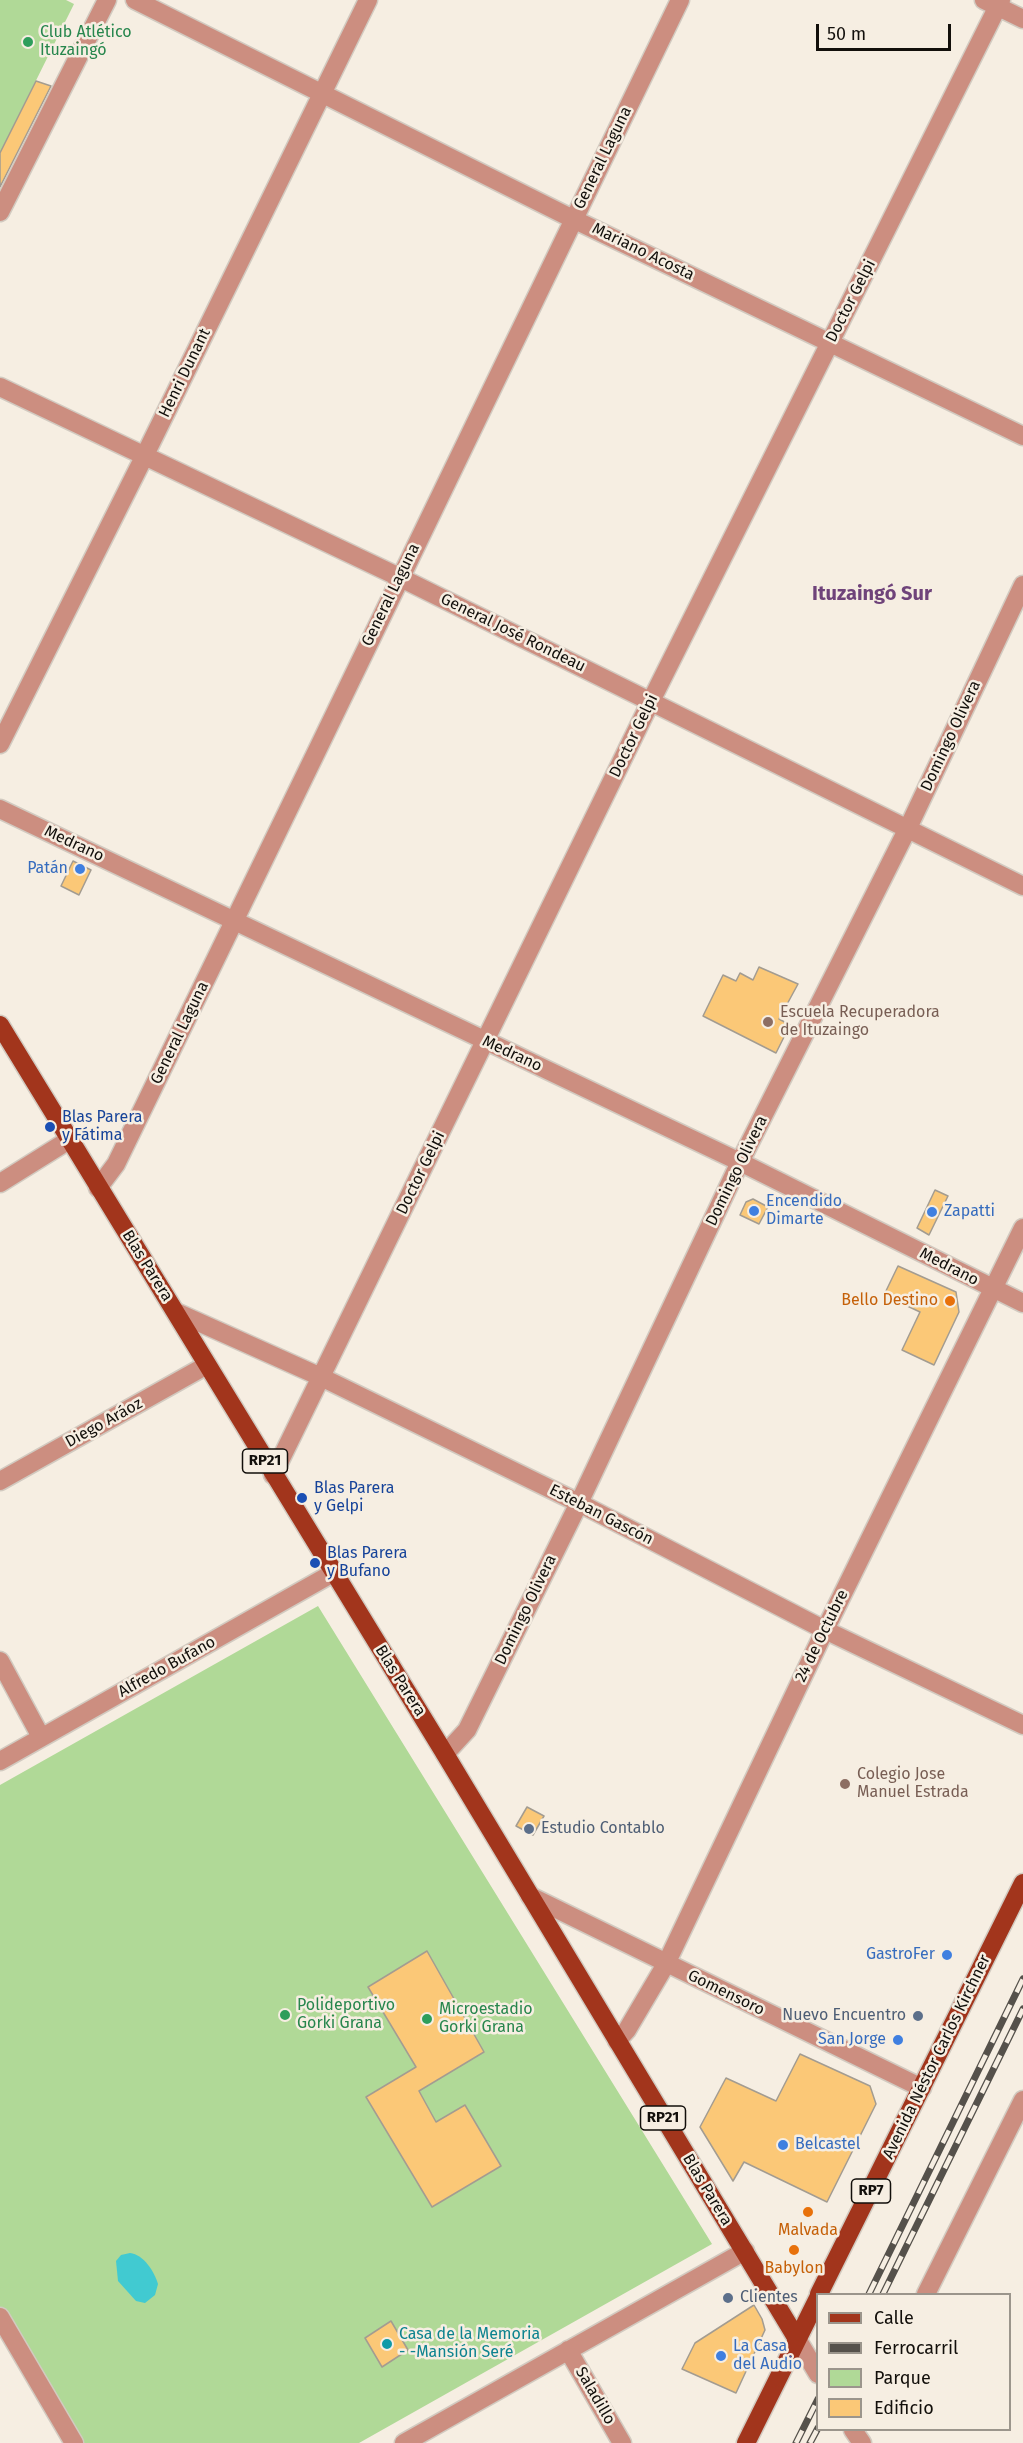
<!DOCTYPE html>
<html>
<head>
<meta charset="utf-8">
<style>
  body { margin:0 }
  #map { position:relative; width:1023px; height:2443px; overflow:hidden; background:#f6eee2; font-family:"Fira Sans",sans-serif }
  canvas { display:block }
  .legend { position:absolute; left:816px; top:2293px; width:195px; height:138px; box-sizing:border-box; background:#f6eee2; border:2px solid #9b958c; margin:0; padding:8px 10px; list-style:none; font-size:18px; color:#120f0b }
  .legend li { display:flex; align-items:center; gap:12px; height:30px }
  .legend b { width:30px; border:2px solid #9b958c }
  .scale { position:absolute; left:816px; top:24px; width:135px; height:27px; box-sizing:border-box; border:3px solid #120f0b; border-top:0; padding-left:8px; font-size:18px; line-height:21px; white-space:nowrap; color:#120f0b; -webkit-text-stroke:4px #f6eee2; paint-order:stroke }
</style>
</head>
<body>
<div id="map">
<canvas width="1023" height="2443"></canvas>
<ul class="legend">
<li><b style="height:8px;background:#a2351c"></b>Calle</li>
<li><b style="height:8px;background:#55514b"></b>Ferrocarril</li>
<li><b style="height:16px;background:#b0d997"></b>Parque</li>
<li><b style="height:16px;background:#fbc877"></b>Edificio</li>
</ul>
<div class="scale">50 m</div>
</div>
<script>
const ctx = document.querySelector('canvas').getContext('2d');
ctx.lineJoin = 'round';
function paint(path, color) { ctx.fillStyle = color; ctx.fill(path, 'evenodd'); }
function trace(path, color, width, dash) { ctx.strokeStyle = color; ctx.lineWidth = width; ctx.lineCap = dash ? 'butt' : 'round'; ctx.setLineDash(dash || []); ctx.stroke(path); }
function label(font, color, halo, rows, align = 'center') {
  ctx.font = font + ' "Fira Sans",sans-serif'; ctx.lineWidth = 5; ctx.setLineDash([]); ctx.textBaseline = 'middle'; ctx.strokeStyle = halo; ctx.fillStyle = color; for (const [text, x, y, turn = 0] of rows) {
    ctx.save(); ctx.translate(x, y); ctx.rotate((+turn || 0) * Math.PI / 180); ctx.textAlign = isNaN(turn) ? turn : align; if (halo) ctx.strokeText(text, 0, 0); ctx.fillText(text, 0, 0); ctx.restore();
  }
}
paint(new Path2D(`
  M0,0H66L74,4L0,153Z
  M318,1606L712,2244L359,2443H76L0,2316V1785Z`), '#b0d997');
paint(new Path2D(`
  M130,2253C144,2255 154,2271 158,2284L155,2295L145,2303L136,2301L118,2281L116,2261L121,2255Z`), '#41cad1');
const building = new Path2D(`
  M36,81L51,86L0,187V153Z
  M73,861L91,870L79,895L61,886Z
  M759,967L798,984L779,1019L790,1025L776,1053L703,1016L723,975L736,981L740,973L753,980Z
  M935,1190L948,1196L929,1235L917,1228Z
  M753,1199L768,1207L759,1224L740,1215L746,1202Z
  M898,1266L956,1292L959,1312L934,1365L902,1350L920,1312L884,1295Z
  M527,1807L544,1816L533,1835L516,1826Z
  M427,1951L484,2052L419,2091L436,2122L465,2105L501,2166L432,2207L366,2097L416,2067L368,1987Z
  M800,2054L870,2086L876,2104L827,2202L744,2162L733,2181L700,2127L726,2078L776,2101Z
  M754,2305L762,2319L765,2330L736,2393L682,2369L695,2343Z
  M391,2321L408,2350L382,2367L365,2338Z`);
paint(building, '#fbc877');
trace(building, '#a39c91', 1.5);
const minor = new Path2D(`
  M135,0L573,219L1023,436
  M984,0L1023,19
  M0,212L107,0
  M0,387L399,577L1023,886
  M0,744L145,455L368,0
  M0,809L740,1162L1023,1303
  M0,1183L69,1140
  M98,1188L116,1164C306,777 491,387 680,0
  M176,1312L321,1377L579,1503L825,1630L1023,1725
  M273,1475L651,701L1001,0
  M0,1481L207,1365
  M0,1661L41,1737
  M445,1754L467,1730L579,1503L740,1162L908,828L1023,585
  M0,1761L333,1573
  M530,1896L922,2088
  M617,2041L627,2030L666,1964L825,1630L1023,1228
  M926,2294L1023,2100
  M0,2317L74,2443
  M797,2339L818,2374
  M568,2350L622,2443
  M853,2430L862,2443
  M404,2443L745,2251`);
const major = new Path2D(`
  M0,1025L445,1754L797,2339
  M819,2294L1023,1883
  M746,2443L818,2298`);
trace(minor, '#d2cac0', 21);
trace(major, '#d2cac0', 21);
trace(minor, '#cc8e80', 18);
trace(major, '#a2351c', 18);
const rail = new Path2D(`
  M869,2294L1023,1979
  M883,2294L1023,2009
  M796,2443L818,2399
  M810,2443L818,2428`);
trace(rail, '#55514b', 7);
trace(rail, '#f6eee2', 4.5, [14]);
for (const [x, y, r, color] of [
  [28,42,6,"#2e9e5b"],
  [80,869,6,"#3f7fe0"],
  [768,1022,6,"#8d6e63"],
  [50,1127,6,"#1a4fb4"],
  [754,1211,6,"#3f7fe0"],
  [932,1212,6,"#3f7fe0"],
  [950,1301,6,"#e8710a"],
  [302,1498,6,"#1a4fb4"],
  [315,1563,6,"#1a4fb4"],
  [845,1784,6,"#8d6e63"],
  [529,1829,6,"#5c6f8a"],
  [947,1955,6,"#3f7fe0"],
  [285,2015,6,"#2e9e5b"],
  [918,2016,6,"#5c6f8a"],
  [427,2019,6,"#2e9e5b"],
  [898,2040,6,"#3f7fe0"],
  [783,2145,6,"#3f7fe0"],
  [808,2212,6,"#e8710a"],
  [794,2250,6,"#e8710a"],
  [728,2298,6,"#5c6f8a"],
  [387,2344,6,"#0f9aa8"],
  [721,2356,6,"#3f7fe0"]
]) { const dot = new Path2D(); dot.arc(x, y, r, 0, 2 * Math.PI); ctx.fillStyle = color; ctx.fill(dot); trace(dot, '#f6eee2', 2); }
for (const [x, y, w] of [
  [265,1461,45],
  [663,2118,45],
  [871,2191,39]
]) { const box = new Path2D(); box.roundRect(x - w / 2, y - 12, w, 24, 4.5); ctx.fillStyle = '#f6eee2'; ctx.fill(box); trace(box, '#120f0b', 1.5); }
label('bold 15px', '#120f0b', null, [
  ["RP21",265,1461],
  ["RP21",663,2118],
  ["RP7",871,2191]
]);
label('16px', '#27864d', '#f6eee2', [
  ["Club Atlético",40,33],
  ["Ituzaingó",40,51],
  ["Polideportivo",297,2006],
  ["Gorki Grana",297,2024],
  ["Microestadio",439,2010],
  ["Gorki Grana",439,2028]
], 'left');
label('16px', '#120f0b', '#f6eee2', [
  ["General Laguna",603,158,-64],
  ["Mariano Acosta",643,252,26],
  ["Doctor Gelpi",851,301,-63],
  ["Henri Dunant",185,373,-64],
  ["General Laguna",391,595,-64],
  ["General José Rondeau",513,633,26],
  ["Doctor Gelpi",634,736,-64],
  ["Domingo Olivera",951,736,-65],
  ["Medrano",74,844,25],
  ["General Laguna",180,1033,-64],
  ["Medrano",512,1054,25],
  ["Domingo Olivera",737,1171,-64],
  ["Doctor Gelpi",421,1173,-64],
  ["Blas Parera",147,1266,58],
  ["Medrano",949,1267,27],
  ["Diego Aráoz",104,1423,-29],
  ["Esteban Gascón",601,1515,27],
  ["Domingo Olivera",526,1610,-64],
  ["24 de Octubre",822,1636,-64],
  ["Alfredo Bufano",167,1667,-29],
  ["Blas Parera",400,1681,58],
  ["Gomensoro",726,1993,26],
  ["Avenida Néstor Carlos Kirchner",937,2057,-64],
  ["Blas Parera",707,2190,59],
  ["Saladillo",595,2396,60]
]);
label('16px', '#366cbe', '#f6eee2', [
  ["Patán",68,869,"right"],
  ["Encendido",766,1202],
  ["Dimarte",766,1220],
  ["Zapatti",944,1212],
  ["GastroFer",935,1955,"right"],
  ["San Jorge",886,2040,"right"],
  ["Belcastel",795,2145],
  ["La Casa",733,2347],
  ["del Audio",733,2365]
], 'left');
label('16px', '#785e54', '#f6eee2', [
  ["Escuela Recuperadora",780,1013],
  ["de Ituzaingo",780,1031],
  ["Colegio Jose",857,1775],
  ["Manuel Estrada",857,1793]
], 'left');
label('16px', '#164399', '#f6eee2', [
  ["Blas Parera",62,1118],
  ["y Fátima",62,1136],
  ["Blas Parera",314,1489],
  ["y Gelpi",314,1507],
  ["Blas Parera",327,1554],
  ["y Bufano",327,1572]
], 'left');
label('16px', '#c56008', '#f6eee2', [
  ["Bello Destino",938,1301,"right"],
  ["Malvada",808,2231],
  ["Babylon",794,2269]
]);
label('16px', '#4e5e75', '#f6eee2', [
  ["Estudio Contablo",541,1829],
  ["Nuevo Encuentro",906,2016,"right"],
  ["Clientes",740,2298]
], 'left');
label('16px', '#0d838f', '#f6eee2', [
  ["Casa de la Memoria",399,2335],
  ["- -Mansión Seré",399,2353]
], 'left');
label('bold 20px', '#6f437a', '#f6eee2', [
  ["Ituzaingó Sur",872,594]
]);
</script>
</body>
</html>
